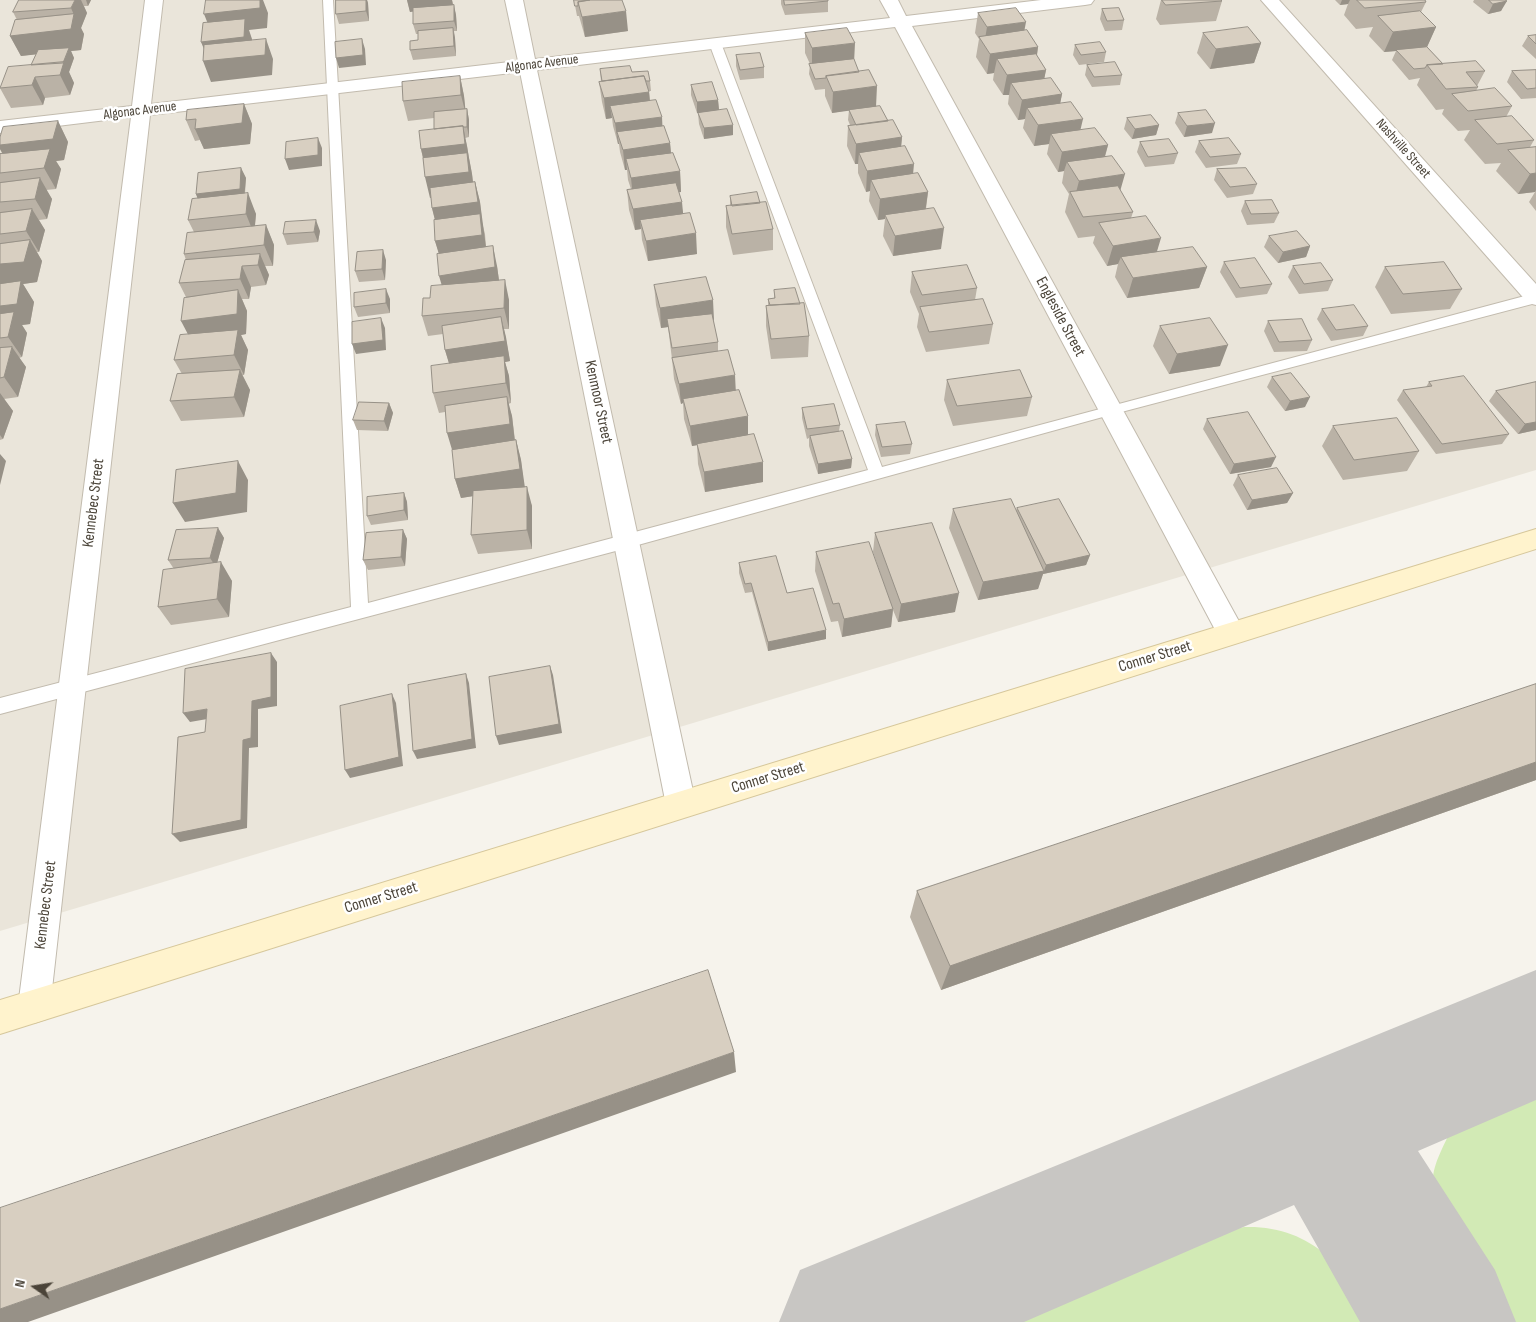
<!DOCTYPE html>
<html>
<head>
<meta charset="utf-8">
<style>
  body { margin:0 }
  #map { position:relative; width:1536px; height:1322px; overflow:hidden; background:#f6f3ec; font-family:"Sofia Sans Condensed",sans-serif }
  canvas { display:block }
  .north { position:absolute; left:10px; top:1262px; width:50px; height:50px; -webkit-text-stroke:4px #fff; paint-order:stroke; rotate:283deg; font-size:14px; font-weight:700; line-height:20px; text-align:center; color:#4b4439 }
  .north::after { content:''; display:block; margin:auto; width:18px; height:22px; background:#4b4439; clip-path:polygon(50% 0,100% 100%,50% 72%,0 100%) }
</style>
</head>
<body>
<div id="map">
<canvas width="1536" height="1322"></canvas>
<div class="north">N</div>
</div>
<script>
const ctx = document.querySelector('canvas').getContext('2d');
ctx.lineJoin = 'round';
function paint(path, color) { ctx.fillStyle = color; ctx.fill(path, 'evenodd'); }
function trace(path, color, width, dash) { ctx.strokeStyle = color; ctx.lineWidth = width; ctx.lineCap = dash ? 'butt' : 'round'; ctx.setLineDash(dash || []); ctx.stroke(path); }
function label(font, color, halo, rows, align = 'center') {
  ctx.font = font + ' "Sofia Sans Condensed",sans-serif'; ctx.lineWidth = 5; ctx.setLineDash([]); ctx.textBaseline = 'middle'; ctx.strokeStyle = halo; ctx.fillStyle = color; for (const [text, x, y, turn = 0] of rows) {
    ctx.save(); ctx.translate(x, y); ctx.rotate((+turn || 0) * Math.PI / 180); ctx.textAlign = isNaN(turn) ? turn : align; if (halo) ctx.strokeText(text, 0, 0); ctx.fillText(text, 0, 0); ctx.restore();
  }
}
paint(new Path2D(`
  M0,0H1536V470L0,931Z`), '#eae5da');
paint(new Path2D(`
  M1536,1098V1322H1493C1465,1279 1423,1231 1433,1176C1435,1162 1442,1149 1448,1136Z
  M1244,1227C1312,1225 1346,1268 1377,1322H1014L1231,1230Z`), '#d2eab5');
paint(new Path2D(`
  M1536,970V1100L1418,1151L1495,1270L1516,1322H1360L1294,1205L1024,1322H779L800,1270Z`), '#c8c6c3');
const service = new Path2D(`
  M323,0H333L368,603L868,470L709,43L711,41L715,40L721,43L882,467L1536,293V303L1110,415L627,548L0,714V698L351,607Z`);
const minor = new Path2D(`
  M145,0H163L151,104L518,61L505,0H523L535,59L890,18L880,0H898L906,16L1041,0H1094L1091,4L1085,5L912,26L1241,625L1245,633L1241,641L1231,644L1221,641L895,27L537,70L696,805L692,814L681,818L670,814L666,805L520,72L150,115L50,1007L46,1019L34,1023L22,1019L18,1007L131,117L0,133V121L132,106Z
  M1261,0H1279L1536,284V305L1528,303Z`);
const secondary = new Path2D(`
  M1536,529V549L0,1034V1000Z`);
trace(service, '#c2bbae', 2);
trace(minor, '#c2bbae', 2);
trace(secondary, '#d6c79b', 2);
paint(service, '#fff');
paint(minor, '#fff');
paint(secondary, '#fff3cd');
paint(new Path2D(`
  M19,0H91L88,6H84L87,13L81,28L84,34L81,50L71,51L74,58L69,72L74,83L70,95L45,98L43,105L11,108L0,88L31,65L36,54L21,56L10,36L17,20L13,12Z
  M366,0H367L368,3L369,21L339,24L336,14Z
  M407,0H452L456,15L457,31H454L455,38L456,56L413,60L410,50L418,40V34H416L413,24V11L410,12Z
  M574,0L628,31L585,37L579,16H577Z
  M781,0H828V12L785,15L781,4Z
  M1161,0H1221L1222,1L1216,21L1160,25L1156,19Z
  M1335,0H1425L1426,2L1421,12L1436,27L1427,47L1443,64L1485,71L1477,86L1478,87L1476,91L1512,106L1506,117L1534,140L1530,147H1536V211L1529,202L1535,192L1518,194L1496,171L1501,163L1485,164L1464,140L1470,130L1458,131L1442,114L1444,109L1436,110L1417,85L1420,78L1409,80L1392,60L1396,51L1384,52L1369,36L1373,27L1356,29L1344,15L1348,4L1340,5Z
  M1474,0H1505L1501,11L1488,14L1473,2Z
  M1102,9L1124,20L1122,30L1105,31L1100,19Z
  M978,13L1024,31L1038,47L1037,56L1046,70L1044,79L1062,94L1060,103L1080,130L1108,145L1105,157L1120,190L1133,212L1131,218L1157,252L1207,267L1199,288L1127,298L1115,277L1118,264L1107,266L1093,243L1095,236L1078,238L1065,212L1069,194L1062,183L1064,171L1058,172L1047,154L1049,144L1034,146L1023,128L1025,119L1018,120L1008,104L1009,95H1003L993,80L994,73L987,74L976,57L979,39L975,33Z
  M805,33L854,61L876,106L902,137L901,147L913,174L928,192L926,209L941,249L893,256L883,236L885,219L878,220L869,201L870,191L866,192L858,173V164H855L847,146L848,126L850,125L848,120L849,110L832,113L825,96V89L815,90L809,74L810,64L805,53Z
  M1203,33L1261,43L1254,63L1210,69L1197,53Z
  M1536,35V59L1522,46L1528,36Z
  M1075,45L1106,52L1104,62L1079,65L1073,55Z
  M736,55L764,67V78L740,80L736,66Z
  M1087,65L1122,75L1120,85L1092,87L1085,75Z
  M600,69L632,72L650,81L651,91H649L650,101L670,143L671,153L680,171L681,192H679L683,214L697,254L648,261L642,240L641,229L635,230L629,210L627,190L631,189L628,180L627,170H625L620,152L619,144H618L613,126L612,118L606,119L602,102L599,82H601Z
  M1536,70V98L1521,99L1507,82L1512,71Z
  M460,76L464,96L465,109H467L469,120V137L465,138L467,146L469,158L472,174L473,182H475L480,202L482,222L485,234L486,247L497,266L499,280L509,300V329H504L510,361L505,362L509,376L511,403L508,404L512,416L515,440H516L521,460L524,487L532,506V549L478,554L471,535L473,496L461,498L455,479L453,450L445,412L439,413L433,393L449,363L445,350L443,334L428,336L422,316L430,298L442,285L439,253L435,241V220L432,208L431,198L421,149L434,129V118L408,121L403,101Z
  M691,85L718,100L719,110L697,113L691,95Z
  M244,104L252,124L250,144L204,149L200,140L195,141L186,120Z
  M698,113L733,125V135L704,139L699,124Z
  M1178,113L1212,133L1184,137L1175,123Z
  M1127,118L1159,125L1156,135L1132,139L1124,129Z
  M58,121L68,142L64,160L56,161L61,169L56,189L46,190L52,199L47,219L39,220L45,230L39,252H37L42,261L37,282L23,284L34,302L30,324L22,325L27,333L22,357L19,358L26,367L18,397L4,399L13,411L3,439L0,440V154L2,153L0,149V137Z
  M1199,141L1241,154L1237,164L1206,168L1195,152Z
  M1140,142L1178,153L1174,164L1145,167L1137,152Z
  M241,168L246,178L245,194L256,214L255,226L266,225L274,245L273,266H265L269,275L266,285L251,287L249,299H242L247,311L246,334L241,335L248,350L244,375H242L250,390L244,417L181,421L170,401L182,374L174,360L188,334L186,297L179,283L186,260L184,254L194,232L188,220L198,199L196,194Z
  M1217,169L1257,184L1253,194L1227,198L1214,180Z
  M730,196L760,203L773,229V250L733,255L726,227V206H730Z
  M1245,201L1279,213L1274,223L1247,225L1241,211Z
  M320,231L318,242L287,245L283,234Z
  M1269,236L1310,246L1306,257L1278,263L1264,247Z
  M386,260L385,280L359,282L355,271Z
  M1224,262L1272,284L1267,294L1236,298L1220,272Z
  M1293,266L1333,280L1328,291L1299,294L1288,277Z
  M1385,267L1462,289L1450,309L1391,314L1375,287Z
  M912,272L977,288L975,300L993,324L989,344L926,352L917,327L919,314L910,292Z
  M654,285L714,320H713L718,342V351L736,391L748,435L763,482L705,492L698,464L697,445L692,446L684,419L683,403L681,404L674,379L672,359L668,327L661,328L656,305Z
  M774,290L809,336L808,357L771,359L766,326V306L768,305V299L774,298Z
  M390,299V313L358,317L354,307Z
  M1322,309L1368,326L1363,336L1331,341L1317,319Z
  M1268,321L1312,340L1307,351L1274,352L1264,331Z
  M1160,326L1220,366L1169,374L1153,346Z
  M1272,377L1305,407L1285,411L1267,387Z
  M947,380L1032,397L1027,416L953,426L944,400Z
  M1429,382L1509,434L1502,444L1436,454L1397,400L1403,390L1426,387Z
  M1536,382V430L1518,434L1489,401L1496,391Z
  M389,403L393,413L388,431L357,430L353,420Z
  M802,408L840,425L839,431L852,459L851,468L818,474L809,446V438L807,439L802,418Z
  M1207,419L1271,467L1230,474L1203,429Z
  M876,425L912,444L910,454L881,457L875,435Z
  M1333,426L1419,451L1407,471L1343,480L1322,446Z
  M1238,475L1293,493L1287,503L1247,510L1233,485Z
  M404,493L407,502L408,520L371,525L367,516Z
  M1017,508L1090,555L1086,565L1043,574L1038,589L978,600L949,528L953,509L1016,510Z
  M218,528L224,538L217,563L232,581L229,617L171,625L158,607L174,569L168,560Z
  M403,530L407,539L405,566L368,570L363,560Z
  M875,533L955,612L898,622L893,610L891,627L842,637L838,621L831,622L815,571L816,552L883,581L873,552Z
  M739,563L826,639L768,651L752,592L745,593L739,573Z
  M1536,684V780L941,990L910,917L917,891Z`), '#bab2a6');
paint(new Path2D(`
  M75,0H81L87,13L81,28L84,34L81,50L71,51L74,58L69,72L74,83L70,95L60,75L62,65L68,51L21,56L10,36L74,15L71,8Z
  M86,0H91L88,6Z
  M260,0H263L268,13L267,28L249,30L252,39L251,56L266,39L273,59L272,75L211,82L203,61H209L201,42L212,34L204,14Z
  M366,0H367L368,3L369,21L366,11Z
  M407,0H452L453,6L410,12Z
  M1342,0H1350L1348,4L1340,5Z
  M1507,1L1501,11L1488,14L1493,4Z
  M454,5L456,15L457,31L454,21Z
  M626,11L628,31L585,37L582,17Z
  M1026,22L1022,43L984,45L987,27Z
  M1436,27L1427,47L1396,50V51L1384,52L1393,32Z
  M453,28L455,38L456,56L454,46Z
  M362,39L365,49L366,65L339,68L336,58Z
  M855,43L854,63L812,68V48Z
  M1261,43L1254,63L1210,69L1216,49Z
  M1038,47L1035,67L997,59L994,73L987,74L990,54Z
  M1046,70L1042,90L1011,83L1009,95H1003L1007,75Z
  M460,76L464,96L466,115L461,95Z
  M35,77L45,98L43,105L32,85Z
  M877,86L876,107L832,113L833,92Z
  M649,92L651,113L610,106L612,118L606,119L604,98Z
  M1062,94L1058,115L1027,108L1025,119L1018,120L1022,100Z
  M718,100L719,110L697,113V102Z
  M244,104L252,124L250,144L204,149L195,129Z
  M467,109L469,120V137L467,127Z
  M662,117L663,137L617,132L619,144H618L615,123Z
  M1083,119L1078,140L1051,134L1049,144L1034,146L1038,125Z
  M58,121L68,142L64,160L56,161L61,169L56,189L44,168L10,166L0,149V145Z
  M1215,123L1212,133L1184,137L1187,126Z
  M733,125V135L704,139V128Z
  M1159,125L1156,135L1132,139L1135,129Z
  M463,126L467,146L469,158L472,174L474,192L430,198L425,177L426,170L421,149Z
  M902,137L900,158L859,153L858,164H855L856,144Z
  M318,138L322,148V166L289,170L285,159Z
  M670,143L672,164L626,159L627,170H625L623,150Z
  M1108,145L1102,166L1067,162L1064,171L1058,172L1062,152Z
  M914,164L912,185L871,180L870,191L866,192L867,171Z
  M241,168L246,178L244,199L200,205L196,194Z
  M680,171L681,192L633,198L631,178Z
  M1536,173V190L1535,192L1518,194L1530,174Z
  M1125,174L1119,195L1074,200L1079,181Z
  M40,178L52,199L47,219L35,199Z
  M475,182L480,202L487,255L441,261L435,241L437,228L432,208Z
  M928,192L925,213L885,215V219L878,220L880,199Z
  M248,193L256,214L254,234L246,214Z
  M682,202L684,223L640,220L641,229L635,230L633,209Z
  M32,209L45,230L39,252L26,231Z
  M316,220L320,231L318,242L314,232Z
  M266,225L274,245L273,266L264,245Z
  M944,228L941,249L893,256L895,236Z
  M696,233L697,254L648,261L646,241Z
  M1161,238L1155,258L1121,257L1118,264L1107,266L1113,246Z
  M30,240L42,261L37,282L23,284L34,302L30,324L22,325L27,333L22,357L8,337L0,328V264Z
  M493,246L497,266L500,288L445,296L439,276Z
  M1310,246L1306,257L1278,263L1283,252Z
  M383,250L386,260L385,280L382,269Z
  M260,254L269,275L266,285L258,265Z
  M242,266L251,287L249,299L240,279Z
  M1207,267L1199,288L1127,298L1133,278Z
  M505,280L509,300V329L504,308Z
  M386,289L390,299V313L386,303Z
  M238,290L247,311L246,334L241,335L248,350L244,375L234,355L192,342L181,321Z
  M713,300L714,320L668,327L667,319L668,327L661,328L660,308Z
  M501,317L506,337L510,361L505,362L509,376L511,403L506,383L451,370L445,350Z
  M381,318L385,328L386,350L356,354L352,344Z
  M1228,345L1220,366L1169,374L1177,354Z
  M12,347L26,367L18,397L4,377Z
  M240,370L250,390L244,417L234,397Z
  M735,375L736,395L683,399V403L681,404L679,384Z
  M0,393L13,411L3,439L0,435Z
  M507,397L512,416L515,443L453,453L447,433Z
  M1310,397L1305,407L1285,411L1290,401Z
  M389,403L393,413L388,431L384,421Z
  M748,416V436L692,446L690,426Z
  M1536,422V430L1518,434L1525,424Z
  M516,440L521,460L525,488L461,498L455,479Z
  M0,454L6,461L0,485Z
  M1276,457L1271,467L1230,474L1234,464Z
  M852,459L851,468L818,474V464Z
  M238,461L248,480L247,512L185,522L173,503Z
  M763,462V482L705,492L704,472Z
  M527,487L532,506V549L527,530Z
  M404,493L407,502L408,520L404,510Z
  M1293,493L1287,503L1247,510L1252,500Z
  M218,528L224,538L216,567L210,558Z
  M403,530L407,539L405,566L401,557Z
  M1090,555L1086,565L1043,574L1046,565Z
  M221,562L232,581L229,617L217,599Z
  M1044,571L1038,589L978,600L983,582Z
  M959,593L955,612L898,622L901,604Z
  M893,609L891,627L842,637L844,619Z
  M826,630V639L768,651V642Z
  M271,653L277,662V706L258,709V747L249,748L247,828L180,842L172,834L243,740L252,701Z
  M550,666L553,675L562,733L499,745L496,736Z
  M466,674L469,683L476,748L417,759L413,751Z
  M392,694L396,703L403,766L350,778L345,770Z
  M207,709L213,718L190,722L183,713Z
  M1536,762V780L941,990L950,966Z
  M734,1052L736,1072L28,1322H0V1309Z`), '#979187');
const building = new Path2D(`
  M19,0H75L71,8L13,12Z
  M206,0H260V8L204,14Z
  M336,0H366V11L336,14Z
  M574,0H590L578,2V6H575Z
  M590,0H622L626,11L582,17L578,2Z
  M784,0H828V1L785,5Z
  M1162,0H1221L1222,1L1166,5Z
  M1357,0H1425L1426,2L1365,8Z
  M1489,0H1505L1507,1L1493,4Z
  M454,5V21L413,24V8Z
  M1016,8L1026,22L987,27L978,13Z
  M1119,8L1124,20L1107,21L1102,9Z
  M1420,11L1436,27L1393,32L1378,16Z
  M74,14L71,29L10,36L15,20Z
  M245,19L244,37L201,42L203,23Z
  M1248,27L1261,43L1216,49L1203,33Z
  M453,28L454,46L410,50V41L418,40V31Z
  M847,28L855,43L812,48L805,33Z
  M1027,30L1038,47L990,54L979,37Z
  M1536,35V44L1528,36Z
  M266,39L265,55L203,61L204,45Z
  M362,39L363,55L336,58L335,42Z
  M1100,42L1106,52L1081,55L1075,45Z
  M1427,47L1443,64L1427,65L1425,68L1414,69L1396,50Z
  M69,48L63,63L31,65L38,50Z
  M760,53L764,67L740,70L736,55Z
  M1036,54L1046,70L1007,75L997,59Z
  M854,59L859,72L826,76V78L815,79L809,64Z
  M1476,61L1485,71L1466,72L1478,87L1446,89L1427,65Z
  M64,62L60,75L35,77L32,85L0,88L8,67Z
  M1115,62L1122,75L1094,77L1087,65Z
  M630,66L632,72L648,71L650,81H646L644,76L602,81L600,69Z
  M869,70L877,86L833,92L826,76Z
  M1536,70V88L1527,89L1512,71Z
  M460,76L461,95L403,101L402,82Z
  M644,76L649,92L604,98L599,82Z
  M1051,78L1062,94L1022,100L1011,83Z
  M712,82L718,100L697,102L691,85Z
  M1495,88L1512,106L1468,111L1452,94Z
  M656,100L662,117L615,123L610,106Z
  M1071,102L1083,119L1038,125L1027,108Z
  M244,104L242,123L195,129L196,119L186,120L187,110Z
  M880,106L888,121L856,125L849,110Z
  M467,109V127H463V126L434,129V112Z
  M727,109L733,125L704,128L698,113Z
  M1206,110L1215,123L1187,126L1178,113Z
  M1151,115L1159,125L1135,129L1127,118Z
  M1512,116L1534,140L1497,144L1475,120Z
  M893,120L902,137L856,144L848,126Z
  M58,121L53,139L0,145V137L3,127Z
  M463,126L465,144L421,149L419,131Z
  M664,126L670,143L623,150L617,132Z
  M1095,128L1108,145L1062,152L1051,134Z
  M318,138V155L285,159L286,142Z
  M1229,138L1241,154L1210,157L1199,141Z
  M1169,139L1178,153L1148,157L1140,142Z
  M905,146L914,164L867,171L859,153Z
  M1536,147V173L1530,174L1508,150Z
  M50,149L44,168L0,173V154Z
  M467,153L469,172L425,177L423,158Z
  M673,153L680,171L631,178L626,159Z
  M1112,156L1125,174L1079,181L1067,162Z
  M241,168L240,189L196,194L198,173Z
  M1246,168L1257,184L1230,187L1217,169Z
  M918,173L928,192L880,199L871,180Z
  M40,178L35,199L0,202V183Z
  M475,182L478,202L432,208L430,188Z
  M676,183L682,202L633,209L627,190Z
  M1118,186L1133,212L1083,217L1070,192Z
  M757,192L760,203L732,206L730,196Z
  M248,193L246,214L188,220L192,199Z
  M1272,200L1279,213L1251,214L1245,201Z
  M766,202L773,229L732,234L726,206Z
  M934,208L944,228L895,236L885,215Z
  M32,209L26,231L0,234V213Z
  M690,213L696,233L646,241L640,220Z
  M480,214L482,235L435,241L434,220Z
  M1146,216L1161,238L1113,246L1099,223Z
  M316,220L314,232L283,234L285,222Z
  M266,225L264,245L184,254L187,233Z
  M1297,231L1310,246L1283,252L1269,236Z
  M30,240L24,262L0,264V244Z
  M493,246L495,267L439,276L437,254Z
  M1193,247L1207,267L1133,278L1121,257Z
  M383,250L382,269L355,271L357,252Z
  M260,254L258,265L242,266L240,279L179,283L185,260Z
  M1255,258L1272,284L1240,288L1224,262Z
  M1444,262L1462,289L1403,294L1385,267Z
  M1321,263L1333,280L1304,284L1293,266Z
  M967,265L977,288L922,295L912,272Z
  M706,277L713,300L660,308L654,285Z
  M505,280L504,308L422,316L423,298H430L431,286Z
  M21,281L17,304L0,306V284Z
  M795,288L800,304L770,305L768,299L775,298L774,290Z
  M386,289V303L354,307V293Z
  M238,290L237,314L181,321L184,298Z
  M983,299L993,324L929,332L920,307Z
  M804,303L809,336L771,339L766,306Z
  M1354,305L1368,326L1336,330L1322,309Z
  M14,312L8,337L0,338V314Z
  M712,314L718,342L672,348L667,319Z
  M501,317L505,341L445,350L442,326Z
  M381,318L383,340L352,344V322Z
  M1210,318L1228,345L1177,354L1160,326Z
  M1302,319L1312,340L1279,342L1268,321Z
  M238,330L234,355L174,360L180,335Z
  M12,347L4,377L0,378V348Z
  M728,350L735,375L679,384L672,358Z
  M504,356L506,383L433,393L431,366Z
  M240,370L234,397L170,401L177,374Z
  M1020,370L1032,397L957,406L947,380Z
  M1291,373L1310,397L1290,401L1272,377Z
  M1464,376L1509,434L1442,444L1403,390L1432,386L1429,382Z
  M1536,382V422L1525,424L1496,391Z
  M739,390L748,416L690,426L683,399Z
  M507,397L510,424L447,433L445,406Z
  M359,402L389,403L384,421L353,420Z
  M834,404L840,425L807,429L802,408Z
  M1248,412L1276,457L1234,464L1207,419Z
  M1397,418L1419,451L1354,460L1333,426Z
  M905,422L912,444L882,447L876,425Z
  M843,431L852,459L818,464L810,436Z
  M754,434L763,462L704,472L697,444Z
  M516,440L520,469L455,479L452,450Z
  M238,461L236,493L173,503L176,470Z
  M1277,468L1293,493L1252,500L1238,475Z
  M527,487V530L471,535L473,491Z
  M404,493V510L367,516V497Z
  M1011,499L1044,571L983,582L953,509Z
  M1059,499L1090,555L1046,565L1017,508Z
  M932,523L959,593L901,604L875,533Z
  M218,528L210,558L168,560L176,530Z
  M403,530L401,557L363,560L366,533Z
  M869,542L893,609L844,619L839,603L833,604L816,552Z
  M776,556L787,593L813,588L826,630L768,642L751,583L745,584L739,563Z
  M221,562L217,599L158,607L163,570Z
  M271,653V697L252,701L251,738L243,740L241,820L172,834L178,737L205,732L207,709L183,713L185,669Z
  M550,666L559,724L496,736L489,677Z
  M466,674L472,739L413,751L408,685Z
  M1536,684V762L950,966L917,891Z
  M392,694L399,757L345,770L340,706Z
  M708,970L734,1052L0,1309V1208Z`);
paint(building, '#d8cfc1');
trace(building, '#979187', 1);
label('14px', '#4b4439', '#fff', [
  ["Algonac Avenue",542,64,-7],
  ["Algonac Avenue",140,111,-7],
  ["Nashville Street",1403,149,48]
]);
label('16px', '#4b4439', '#fff', [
  ["Engleside Street",1060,317,62],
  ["Kenmoor Street",598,402,78],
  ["Kennebec Street",94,503,-83],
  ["Conner Street",1155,657,-17],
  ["Conner Street",768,778,-17],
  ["Conner Street",381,898,-17],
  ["Kennebec Street",46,905,-83]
]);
</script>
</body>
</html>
